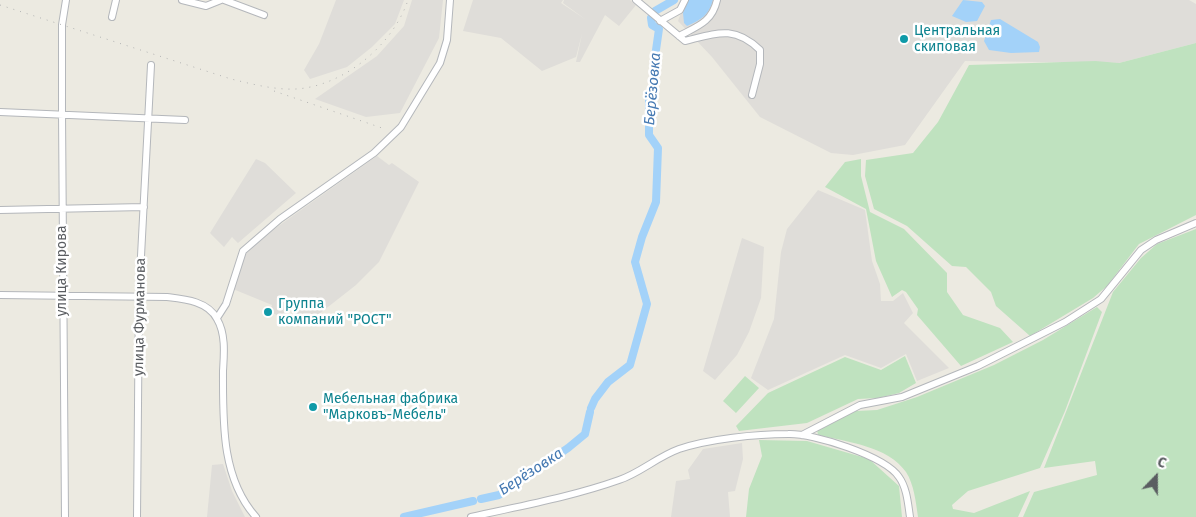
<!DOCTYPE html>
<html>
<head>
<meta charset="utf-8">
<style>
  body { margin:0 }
  #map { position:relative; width:1196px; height:517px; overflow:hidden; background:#eceae1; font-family:"Fira Sans",sans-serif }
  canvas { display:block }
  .north { position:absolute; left:1131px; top:452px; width:50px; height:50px; -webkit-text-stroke:4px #fff; paint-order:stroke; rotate:22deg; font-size:14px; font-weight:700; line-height:20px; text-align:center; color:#5a5d61 }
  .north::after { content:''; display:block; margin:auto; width:18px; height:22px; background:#5a5d61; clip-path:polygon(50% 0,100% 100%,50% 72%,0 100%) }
</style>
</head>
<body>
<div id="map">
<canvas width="1196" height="517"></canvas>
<div class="north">С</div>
</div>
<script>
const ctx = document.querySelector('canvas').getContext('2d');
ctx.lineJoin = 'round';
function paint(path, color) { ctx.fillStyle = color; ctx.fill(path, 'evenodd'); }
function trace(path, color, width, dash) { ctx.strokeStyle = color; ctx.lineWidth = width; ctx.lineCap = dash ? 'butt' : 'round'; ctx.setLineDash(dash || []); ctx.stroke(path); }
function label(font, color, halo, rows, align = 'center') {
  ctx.font = font + ' "Fira Sans",sans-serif'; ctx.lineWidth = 5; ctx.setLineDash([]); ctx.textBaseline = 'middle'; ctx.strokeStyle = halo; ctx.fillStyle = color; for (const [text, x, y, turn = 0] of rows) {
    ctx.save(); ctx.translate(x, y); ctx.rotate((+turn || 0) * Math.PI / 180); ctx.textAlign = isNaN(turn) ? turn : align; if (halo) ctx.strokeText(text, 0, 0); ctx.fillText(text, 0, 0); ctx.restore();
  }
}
paint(new Path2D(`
  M336,0H404L395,24L372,47L347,67L310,79L304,70L319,44Z
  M412,0H443L439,38L400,113L366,117L315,99L377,56L404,26Z
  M473,0H563L561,3L585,19L563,3L564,0H630L636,5L619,26L605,15L580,62H576L582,34L576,57L542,71L501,38L463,31Z
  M686,0H1189L1196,4V43L1119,63L965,61L905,145L853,155L831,153L760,117L712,57L678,21Z
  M377,156L389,165L392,163L419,182L379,262L356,285L305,325L291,309L284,315H277L270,312L272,305L233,289L238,269L246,254L263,237Z
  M256,159L265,163L296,193L238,243L232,237L224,247L210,233Z
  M818,190L865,210L872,261L880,284L881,301H893L903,293L913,313L904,323L949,368L917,381L906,354L881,368L845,355L768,390L751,378L774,319L781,252L787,229Z
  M742,238L764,247L761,298L749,332L737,355L715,380L703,371Z
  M742,443L743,459L735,491L728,492L730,517H671L676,481L690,479L688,470L703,449Z
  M223,464L232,491L245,517H207L212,465Z`), '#dfddd9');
paint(new Path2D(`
  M1196,43V215L1139,244L1107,286L1093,298L1030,336L996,306L991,292L966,267L952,266L907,226L874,209L865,176L866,160L913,153L938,122L969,65L1095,61L1119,63Z
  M861,159V176L870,212L904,229L947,273V292L963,315L1000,328L1013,342L961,366L917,315L918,309L906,292L902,290L892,297L876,261L866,209L825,187L845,162Z
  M1196,229V517H1023L1034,492L1097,475L1095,461L1044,468L1113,292L1141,258L1157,244Z
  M1097,307L1102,312L1065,411L1040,468L968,491L952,505L953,509L974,513L1030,491L1018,517H918C916,503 914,484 906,472C888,446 847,442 818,435L817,430L856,411L877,410L917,397L994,365L1043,340Z
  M905,356L916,383L899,393L878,398L858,399L807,423L739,431L736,426L768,393L845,357L881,370Z
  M745,376L759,388L736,413L723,401Z
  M759,440L807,441L869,459L899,486L902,517H746L749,489L762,456Z`), '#bfe2bf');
paint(new Path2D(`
  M687,0H713C709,15 701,20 687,26L684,23L683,13Z
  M963,0L982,2L985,6L977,21L966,22L952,16Z
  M1000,19L1038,42L1040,47L1039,52L1011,53L989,50L984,41L991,20Z`), '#a3d2f9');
trace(new Path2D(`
  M655,11L674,0
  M591,408L595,399L608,382L630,365L647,304L635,262L642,237L656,202L658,148L649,135V94L655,84L654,64L659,29L652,25L651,18
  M481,499L499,495L568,448L585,434L590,412
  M404,517L473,501`), '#a3d2f9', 8);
const minor = new Path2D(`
  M182,0L206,6L221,0
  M224,0L264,15
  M636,0L685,41C717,33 734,25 760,50V64L752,95
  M112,17L116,0
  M660,21L680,10L685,0
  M679,36C698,26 712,22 717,0
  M0,112L185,120
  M0,210L144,207
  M0,295L167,297C184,299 208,301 217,319C226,334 224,355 223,371C223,421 221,478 256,517
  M217,318L226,304L243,251L280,219L374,153L401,127L440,63L447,40L450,0
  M802,435L860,405L902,397L978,366L1065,322L1101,299L1141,250L1156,240L1196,223
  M65,517L62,113V25L66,0
  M137,517L139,294L151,65
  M471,517C520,506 571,497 619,480C640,473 657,457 679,449C709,439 756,434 788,434C813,433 885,456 899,477C907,488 908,504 910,517`);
trace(minor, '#b4b7bb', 8);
trace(minor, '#fff', 6);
trace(new Path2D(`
  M0,5L231,79C252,84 274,90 296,89C344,86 393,45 408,0
  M274,91L382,128`), '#b2b3b3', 1, [1, 6]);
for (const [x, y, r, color] of [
  [904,39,5,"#0f9aa8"],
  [268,312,5,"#0f9aa8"],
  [313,407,5,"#0f9aa8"]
]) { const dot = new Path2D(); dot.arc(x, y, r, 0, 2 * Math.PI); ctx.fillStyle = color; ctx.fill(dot); trace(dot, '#fff', 2); }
label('14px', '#0d838f', '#fff', [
  ["Центральная",914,31],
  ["скиповая",914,47],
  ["Группа",278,304],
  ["компаний \"РОСТ\"",278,320],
  ["Мебельная фабрика",323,399],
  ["\"Марковъ-Мебель\"",323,415]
], 'left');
label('14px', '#5a5d61', '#fff', [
  ["улица Кирова",62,271,-90],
  ["улица Фурманова",140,317,-89]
]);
label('italic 15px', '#4579b2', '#fff', [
  ["Берёзовка",653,89,-85],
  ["Берёзовка",531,472,-33]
]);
</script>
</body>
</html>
